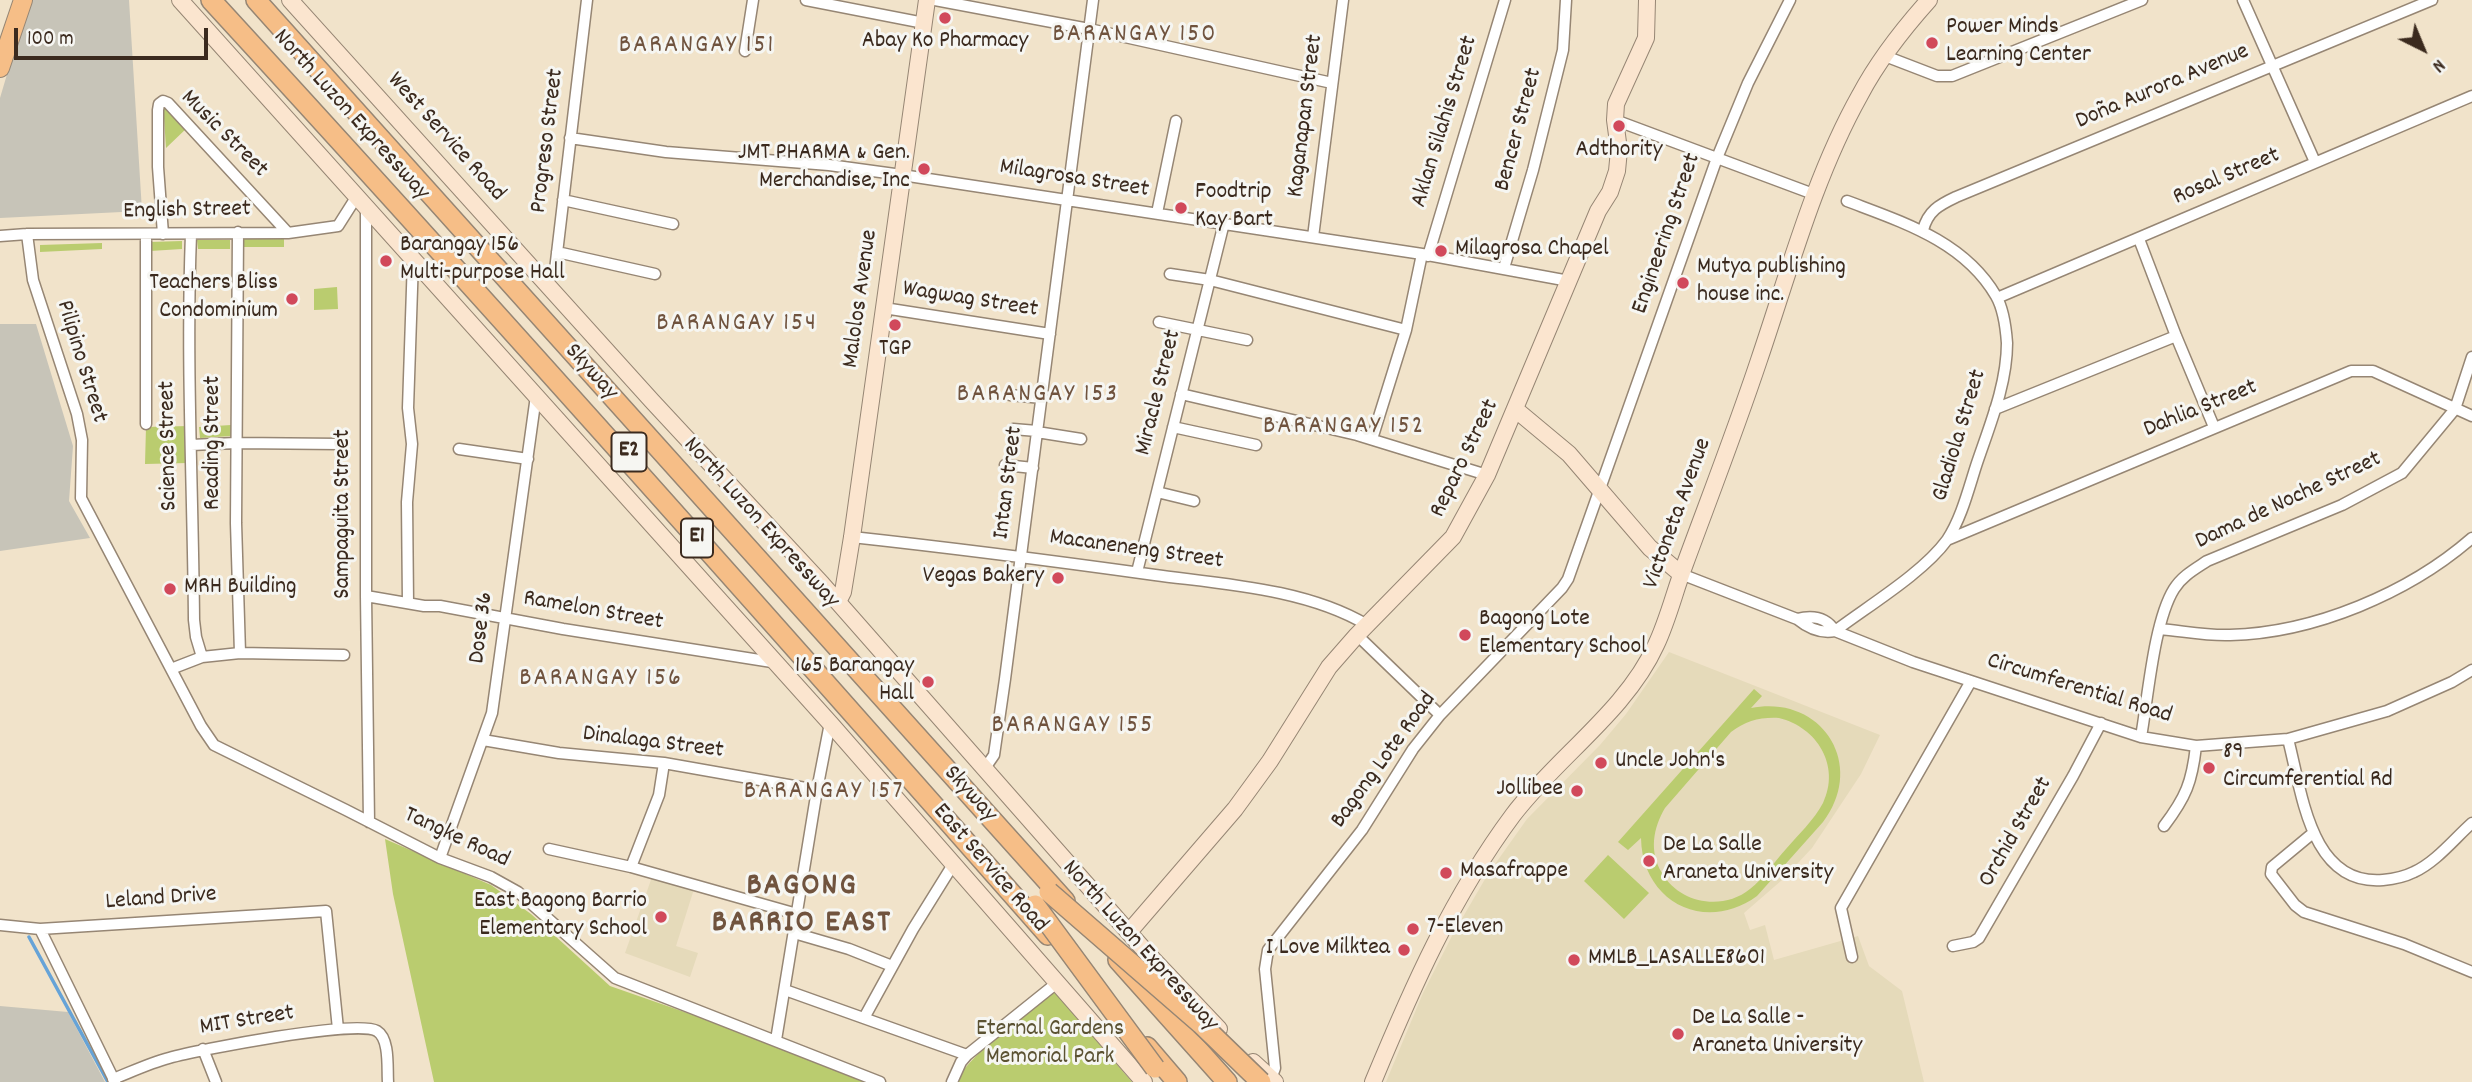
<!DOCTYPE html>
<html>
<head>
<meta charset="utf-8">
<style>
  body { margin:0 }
  #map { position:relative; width:2472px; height:1082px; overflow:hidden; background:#f1e3ca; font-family:Dekko,sans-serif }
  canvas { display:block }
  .north { position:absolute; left:2388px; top:14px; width:70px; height:70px; -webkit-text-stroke:5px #f6f6f2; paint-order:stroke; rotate:137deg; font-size:19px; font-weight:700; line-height:28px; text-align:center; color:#3b2a1e }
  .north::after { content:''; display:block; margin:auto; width:24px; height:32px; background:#3b2a1e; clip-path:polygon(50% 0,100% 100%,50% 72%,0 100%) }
  .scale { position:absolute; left:14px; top:28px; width:194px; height:32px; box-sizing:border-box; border:4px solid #3b2a1e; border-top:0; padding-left:9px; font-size:21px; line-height:24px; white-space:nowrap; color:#3b2a1e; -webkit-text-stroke:5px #f6f6f2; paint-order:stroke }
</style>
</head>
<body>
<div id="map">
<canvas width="2472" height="1082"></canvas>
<div class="north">N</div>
<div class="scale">100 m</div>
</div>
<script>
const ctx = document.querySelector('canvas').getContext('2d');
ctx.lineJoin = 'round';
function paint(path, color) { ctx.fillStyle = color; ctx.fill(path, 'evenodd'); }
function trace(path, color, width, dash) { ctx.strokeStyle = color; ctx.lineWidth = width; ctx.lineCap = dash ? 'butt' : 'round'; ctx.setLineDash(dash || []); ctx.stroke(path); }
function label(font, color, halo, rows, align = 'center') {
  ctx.font = font + ' Dekko,sans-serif'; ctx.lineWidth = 6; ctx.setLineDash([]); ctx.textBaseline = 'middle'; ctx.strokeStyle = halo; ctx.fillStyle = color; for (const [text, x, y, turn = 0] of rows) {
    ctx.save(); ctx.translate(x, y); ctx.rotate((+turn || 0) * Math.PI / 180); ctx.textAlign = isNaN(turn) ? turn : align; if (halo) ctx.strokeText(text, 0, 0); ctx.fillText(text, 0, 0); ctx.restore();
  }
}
paint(new Path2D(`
  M1669,652L1880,735L1861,774L1812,848L1782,880L1744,913L1750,930L1765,925L1774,960L1858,936L1869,966L1902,991L1924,1082H1386L1423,993L1453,934L1488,874L1527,819L1600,745L1626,714Z
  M652,877L694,889L676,946L698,953L690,977L625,953Z`), '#e5daba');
paint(new Path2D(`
  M29,0H129L142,211L0,218V98Z
  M0,324H36L73,446L69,501L90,538L0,551Z
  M0,1006L68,1012L105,1082H0Z`), '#c7c4b8');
paint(new Path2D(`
  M163,103L188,127L166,148Z
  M242,238H284V247H242Z
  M197,240H230V249H198Z
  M182,241V249L150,251V242Z
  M102,243V249L40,252V245Z
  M337,287L338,309L314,310V289Z
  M231,425V436L200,438L199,427Z
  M189,426L188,463L145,464L146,427Z
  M1754,689L1762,696L1751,708C1822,694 1867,765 1823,822L1757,896C1705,934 1642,902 1641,838L1628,850L1618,842ZM1779,718C1817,727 1841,766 1823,803C1814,820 1798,835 1786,849C1774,862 1764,878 1750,889C1723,911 1680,904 1662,873C1649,852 1653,828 1665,808L1731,732C1746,721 1760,717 1779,718Z
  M385,839L491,885L531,914L610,986L776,1044L870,1082H434L393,894Z
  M1608,855L1649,893L1624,919L1584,881Z
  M1055,992L1132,1082H955C979,1045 1021,1019 1055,992Z`), '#bacc6f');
trace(new Path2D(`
  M29,937L108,1082`), '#66a3d7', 3.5);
const street = new Path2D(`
  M806,0L924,23
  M935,0L1089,29L1332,83
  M2243,0L2315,162
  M745,51L753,0
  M1885,56L1937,76H1952L2142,0
  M1615,120L1816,195
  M570,138L666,152L829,165L902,175L1422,254L1569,281
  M563,200L673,224
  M366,207V596L369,822
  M1157,213L1176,121
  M1923,230C1928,211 1939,205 1956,197L2432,0
  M238,232L236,523L240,653
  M27,234L33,280L77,414L82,440L81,498L201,726L214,745L346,810L440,858L491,877L518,892L615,978L880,1082
  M163,234L158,167V110L159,104L163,101L168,103L288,233
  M191,234C186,362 193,491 194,620L196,637L202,657
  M146,235V424
  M0,236L27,234L288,233L338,226L357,196
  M1313,237L1343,0
  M2139,239L2176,336L2214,427
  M557,252L655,274
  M1428,256L1505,0
  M1504,268L1533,170L1563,50L1566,0
  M1170,274L1210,280L1406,330
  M546,284L555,270L587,0
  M1997,298L2472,96
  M884,308L1050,334
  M1159,322L1247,340
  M1181,394L1357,435L1487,475
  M1010,395L1042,398
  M1995,409L2176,336
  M1173,427L1256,445
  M1013,429L1037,431
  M1037,432L1081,439
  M1372,439L1406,330L1422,254
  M191,445L236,443L340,444
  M459,449L528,459
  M1005,465L1033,468
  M1157,492L1194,501
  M852,537C953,548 1054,561 1155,575C1223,584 1307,589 1367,625
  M1947,540L2351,371H2373L2472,416
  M1137,572L1224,223
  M1681,574L1797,619C1808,628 1820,634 1835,631L1913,662L2141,737L2196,746L2288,739L2387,711L2452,682L2472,670
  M366,596L424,606H440L563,629L772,662
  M408,603L407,502L412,444L408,408L413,259
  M1797,619C1813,615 1826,617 1835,631
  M2160,629C2183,631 2207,636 2230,635C2314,633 2409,593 2472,538
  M1835,631C1868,606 1923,573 1947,540C1961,519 1968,491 1976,466C1989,427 2007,385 2007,343C2006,329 2003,308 1996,296C1964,241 1902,222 1847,201
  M1357,635L1440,715
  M171,669L202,657L240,653L344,655
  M2141,737C2148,697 2154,621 2174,589C2182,576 2195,569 2207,561L2342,505L2402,473L2455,409L2472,357
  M2288,739C2302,792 2310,886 2383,880C2394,879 2404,877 2414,872C2436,862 2454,839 2472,823
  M483,740L559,753L664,763L817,790
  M985,768L994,755L1005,679L1093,0
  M2164,826C2186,797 2192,782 2196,746
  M2313,833L2272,867L2271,874L2295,905L2304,912L2404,944L2472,972
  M549,849L631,867L797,914
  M440,858L492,713L536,396
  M631,867L659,795L664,763
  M0,925L40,929L326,911L338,1029
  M40,929L115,1082
  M794,933L849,949L892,966
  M1953,946L1973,942L1979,938L2073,776L2101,723
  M1852,957L1841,908L1971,681
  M785,990L967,1055
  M864,1018L913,929L954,863
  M776,1040L817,790L830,723
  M203,1049L216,1082
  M113,1079C131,1072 150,1063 169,1058C198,1050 356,1019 377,1031C390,1039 387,1068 388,1082
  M1271,1079L1275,1068L1265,969L1268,950L1362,830L1413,749L1440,715L1562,588L1568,579L1717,158L1748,83L1790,0
  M952,1082L961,1062L967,1055L1058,982`);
const secondary = new Path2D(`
  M180,0L830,723L1144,1082
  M290,0L652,401L822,584L1147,953L1219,1029
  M1515,409L1569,454L1650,548L1681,574
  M838,602L843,592L852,537L927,0
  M1129,932L1235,809L1270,761L1329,667L1357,635L1453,537L1487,475L1598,211L1610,192L1617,171L1619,150L1615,120L1616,104L1646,38L1647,0
  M1253,1062L1275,1082
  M1373,1082C1412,988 1452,897 1513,815C1557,757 1626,711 1656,645C1668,620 1675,590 1685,564C1710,496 1736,429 1759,360C1789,272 1814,177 1860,95C1878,61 1903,29 1929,0`);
const primary = new Path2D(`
  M0,68L23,0`);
const highway = new Path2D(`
  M211,0C494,308 772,621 1048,935
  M256,0L1065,901
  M1118,960L1227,1082
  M1147,1047L1177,1082`);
trace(street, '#968674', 13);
trace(secondary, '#968674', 18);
trace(primary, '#968674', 20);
trace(highway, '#968674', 22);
trace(street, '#fff', 10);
trace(secondary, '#fbe5cf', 16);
trace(primary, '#f6be87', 18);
trace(highway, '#f6be87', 19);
const highwayBridge = new Path2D(`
  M1049,892L1201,1024L1261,1082
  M1035,905L1155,1068`);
trace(highwayBridge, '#968674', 22, []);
trace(highwayBridge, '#f6be87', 19);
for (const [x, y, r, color] of [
  [945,18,7,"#d1495b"],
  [1932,43,7,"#d1495b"],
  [1619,126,7,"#d1495b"],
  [924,169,7,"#d1495b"],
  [1181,208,7,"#d1495b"],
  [1441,251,7,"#d1495b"],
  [386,261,7,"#d1495b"],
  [1683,283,7,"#d1495b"],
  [292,299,7,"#d1495b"],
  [895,325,7,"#d1495b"],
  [1058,578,7,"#d1495b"],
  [170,589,7,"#d1495b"],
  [1465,635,7,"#d1495b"],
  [928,682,7,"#d1495b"],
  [1601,763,7,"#d1495b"],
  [2209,768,7,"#d1495b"],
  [1577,791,7,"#d1495b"],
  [1649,861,7,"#d1495b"],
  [1446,873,7,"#d1495b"],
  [661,917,7,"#d1495b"],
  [1413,929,7,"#d1495b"],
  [1404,950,7,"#d1495b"],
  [1574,960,7,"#d1495b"],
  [1678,1034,7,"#d1495b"]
]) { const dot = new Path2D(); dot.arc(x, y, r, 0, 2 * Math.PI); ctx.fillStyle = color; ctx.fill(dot); trace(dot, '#f6f6f2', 2.5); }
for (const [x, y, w] of [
  [629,452,35],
  [697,538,32]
]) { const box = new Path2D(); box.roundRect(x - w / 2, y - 19.5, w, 39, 5); ctx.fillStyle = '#f6f6f2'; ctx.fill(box); trace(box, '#3b2a1e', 2); }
label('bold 23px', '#3b2a1e', null, [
  ["E2",629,452],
  ["E1",697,538]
]);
label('24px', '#3b2a1e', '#f6f6f2', [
  ["Power Minds",1946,29],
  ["Learning Center",1946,57],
  ["Abay Ko Pharmacy",945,43,"center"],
  ["Adthority",1619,152,"center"],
  ["JMT PHARMA & Gen.",910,155,"right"],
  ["Merchandise, Inc",910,183,"right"],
  ["Foodtrip",1195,194],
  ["Kay Bart",1195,222],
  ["Barangay 156",400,247],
  ["Multi-purpose Hall",400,275],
  ["Milagrosa Chapel",1455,251],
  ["Mutya publishing",1697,269],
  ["house inc.",1697,297],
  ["Teachers Bliss",278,285,"right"],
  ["Condominium",278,313,"right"],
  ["TGP",895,351,"center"],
  ["Vegas Bakery",1044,578,"right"],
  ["MRH Building",184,589],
  ["Bagong Lote",1479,621],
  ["Elementary School",1479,649],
  ["165 Barangay",914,668,"right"],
  ["Hall",914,696,"right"],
  ["89",2223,754],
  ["Circumferential Rd",2223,782],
  ["Uncle John's",1615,763],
  ["Jollibee",1563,791,"right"],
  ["De La Salle",1663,847],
  ["Araneta University",1663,875],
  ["Masafrappe",1460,873],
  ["East Bagong Barrio",647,903,"right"],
  ["Elementary School",647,931,"right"],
  ["7-Eleven",1427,929],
  ["I Love Milktea",1390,950,"right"],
  ["MMLB_LASALLE8601",1588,960],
  ["De La Salle -",1692,1020],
  ["Araneta University",1692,1048]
], 'left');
label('24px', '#3b2a1e', '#f6f6f2', [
  ["Doña Aurora Avenue",2163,88,-23],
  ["North Luzon Expressway",350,116,48],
  ["Kaganapan Street",1307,116,-83],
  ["Aklan Silahis Street",1446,122,-73],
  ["Bencer Street",1520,130,-75],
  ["Music Street",223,135,45],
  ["West Service Road",445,138,48],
  ["Progreso Street",549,141,-83],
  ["Rosal Street",2227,178,-23],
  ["Milagrosa Street",1074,180,9],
  ["English Street",187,212,-1],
  ["Engineering Street",1668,234,-71],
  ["Malolos Avenue",862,299,-82],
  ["Wagwag Street",970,301,9],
  ["Pilipino Street",80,362,73],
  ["Skyway",590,373,48],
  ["Miracle Street",1160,393,-76],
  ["Dahlia Street",2201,410,-22],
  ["Gladiola Street",1961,436,-73],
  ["Reading Street",215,443,-90],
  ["Science Street",170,446,-91],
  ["Reparo Street",1466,459,-64],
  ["Intan Street",1010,483,-83],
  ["Dama de Noche Street",2289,502,-25],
  ["Sampaguita Street",345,514,-90],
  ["Victoneta Avenue",1679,514,-70],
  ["North Luzon Expressway",760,524,48],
  ["Macaneneng Street",1136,551,8],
  ["Ramelon Street",593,612,10],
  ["Dose 36",483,628,-83],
  ["Circumferential Road",2079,690,17],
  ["Dinalaga Street",653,744,7],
  ["Bagong Lote Road",1385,761,-54],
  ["Skyway",969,795,48],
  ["Orchid Street",2017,833,-60],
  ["Tangke Road",456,839,25],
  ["East Service Road",989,869,49],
  ["Leland Drive",161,900,-4],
  ["North Luzon Expressway",1139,947,48],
  ["MIT Street",247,1022,-9]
]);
label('24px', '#5b5232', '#f6f6f2', [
  ["Eternal Gardens",1050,1031],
  ["Memorial Park",1050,1059]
]);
ctx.letterSpacing = '2px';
label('26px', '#70533e', '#f6f6f2', [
  ["BARANGAY 150",1135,36],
  ["BARANGAY 151",697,47],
  ["BARANGAY 154",737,325],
  ["BARANGAY 153",1038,396],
  ["BARANGAY 152",1344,428],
  ["BARANGAY 156",601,680],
  ["BARANGAY 155",1073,727],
  ["BARANGAY 157",824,793]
]);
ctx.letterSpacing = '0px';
ctx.letterSpacing = '2px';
label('bold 32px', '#70533e', '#f6f6f2', [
  ["BAGONG",802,889],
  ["BARRIO EAST",802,926]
]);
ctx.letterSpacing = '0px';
</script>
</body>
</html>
